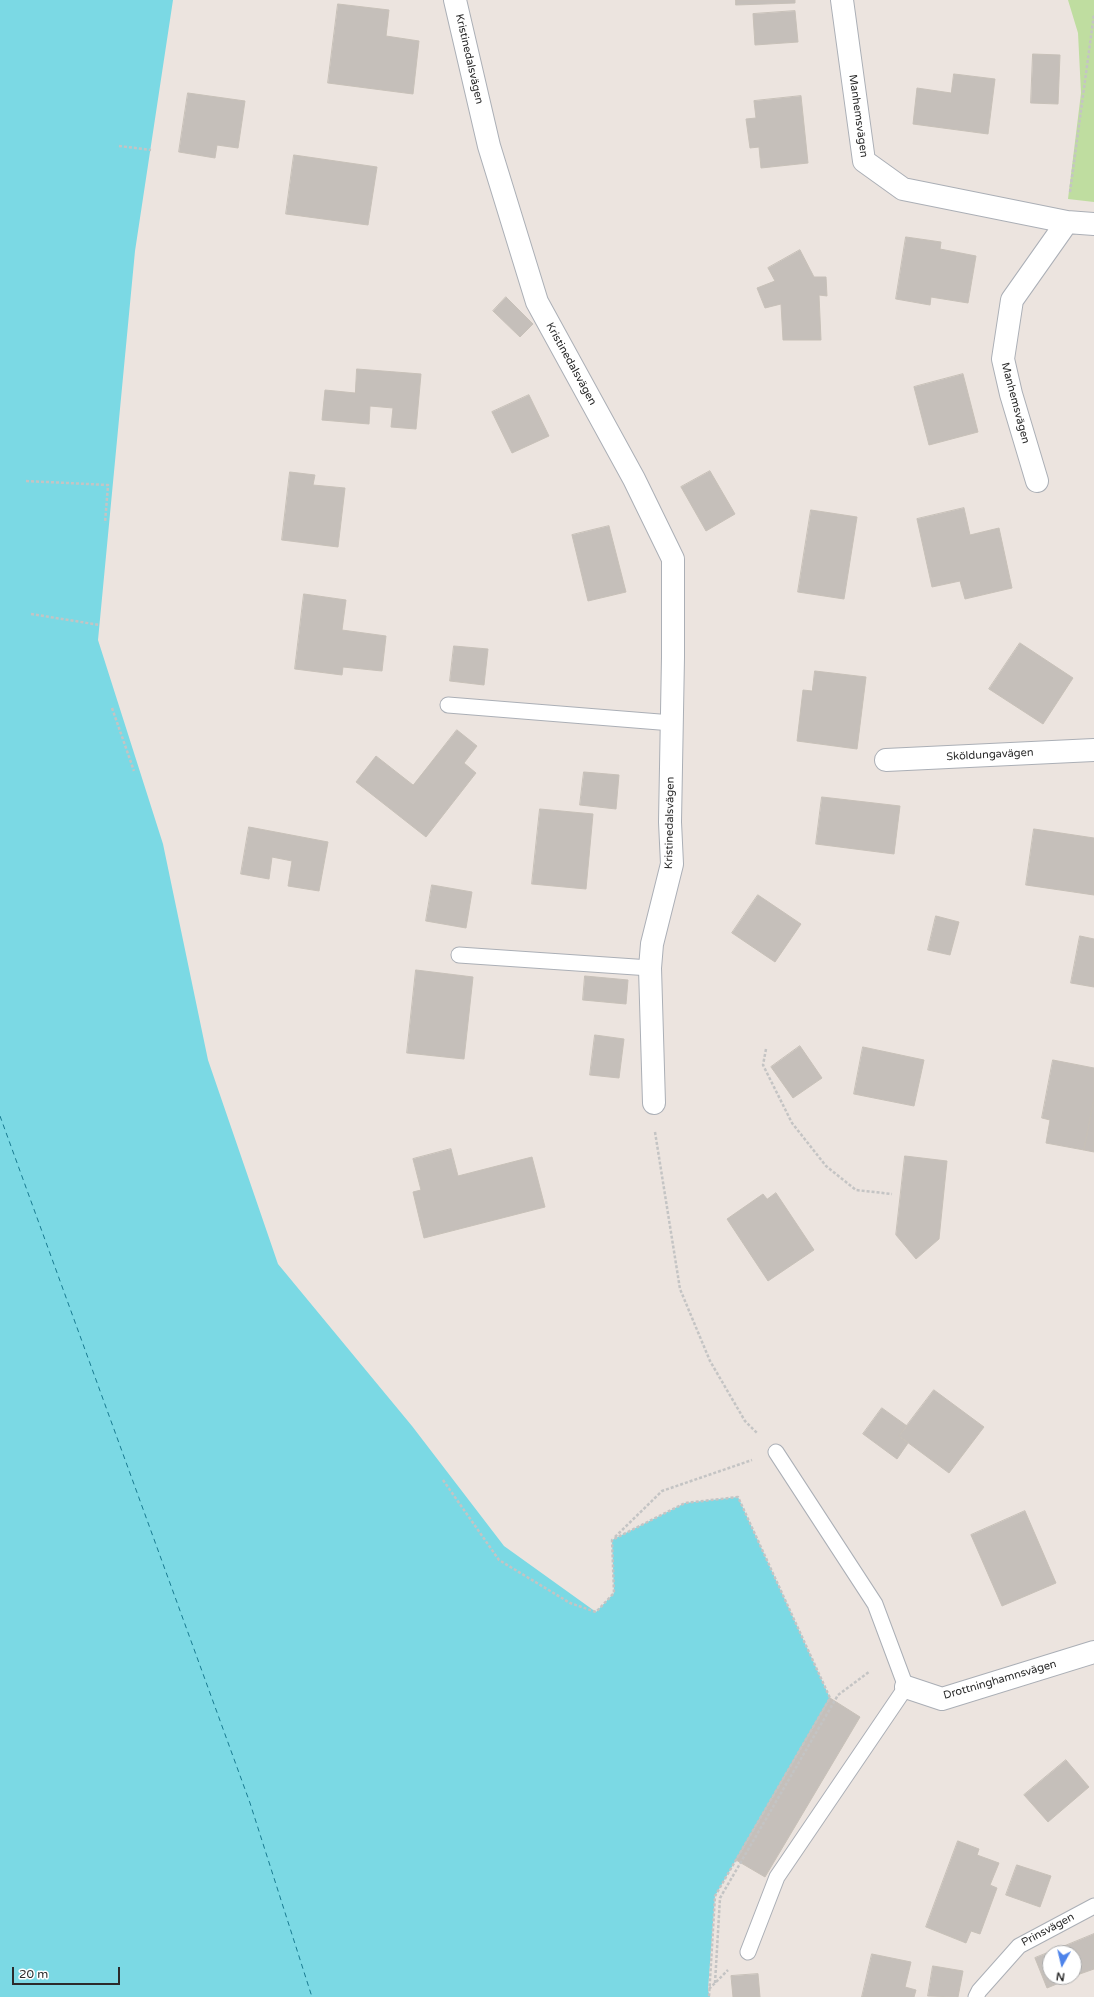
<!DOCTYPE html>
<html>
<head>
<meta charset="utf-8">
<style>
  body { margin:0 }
  #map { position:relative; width:1094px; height:1997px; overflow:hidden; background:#ece4df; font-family:"Varela Round",sans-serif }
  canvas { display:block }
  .north { position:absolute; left:1042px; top:1945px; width:40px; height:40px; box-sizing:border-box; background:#fff; border:1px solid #aaa; border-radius:50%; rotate:188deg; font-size:11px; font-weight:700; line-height:16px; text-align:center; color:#2b2b2b }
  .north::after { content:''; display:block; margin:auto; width:14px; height:18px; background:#4d83ea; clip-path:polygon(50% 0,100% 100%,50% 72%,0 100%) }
  .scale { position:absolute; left:12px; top:1967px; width:108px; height:18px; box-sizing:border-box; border:2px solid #2b2b2b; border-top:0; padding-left:5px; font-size:12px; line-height:14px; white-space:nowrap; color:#2b2b2b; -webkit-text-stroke:3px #fff; paint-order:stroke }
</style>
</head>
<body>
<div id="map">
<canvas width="1094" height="1997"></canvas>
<div class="north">N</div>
<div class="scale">20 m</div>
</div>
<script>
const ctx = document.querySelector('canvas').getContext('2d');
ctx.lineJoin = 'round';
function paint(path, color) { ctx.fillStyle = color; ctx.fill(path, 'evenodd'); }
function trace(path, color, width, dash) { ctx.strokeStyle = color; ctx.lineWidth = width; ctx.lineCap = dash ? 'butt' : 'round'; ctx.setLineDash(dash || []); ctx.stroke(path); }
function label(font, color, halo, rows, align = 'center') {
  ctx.font = font + ' "Varela Round",sans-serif'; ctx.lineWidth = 3; ctx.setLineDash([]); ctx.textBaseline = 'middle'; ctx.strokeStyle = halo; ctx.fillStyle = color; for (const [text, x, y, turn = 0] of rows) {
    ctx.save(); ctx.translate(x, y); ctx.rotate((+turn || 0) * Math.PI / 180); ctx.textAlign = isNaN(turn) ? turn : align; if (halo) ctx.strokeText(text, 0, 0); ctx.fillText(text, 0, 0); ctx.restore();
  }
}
paint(new Path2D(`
  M1068,0H1094V202L1068,199L1081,93L1078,33Z`), '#bfdda0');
paint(new Path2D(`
  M0,0H173L135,251L98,640L163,844L208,1060L278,1264L412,1426L504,1546L596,1612L614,1593L612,1540L685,1503L738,1497L830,1698L715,1896L708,1990L710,1997H0Z`), '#7bd9e4');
trace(new Path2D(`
  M0,1116L250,1803L312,1997`), '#197b91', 1, [5, 4]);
const building = new Path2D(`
  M736,0H795V3L736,5Z
  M338,4L389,10L386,36L419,41L413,94L328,83Z
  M795,11L798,42L755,45L753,14Z
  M1033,54L1060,55L1058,104L1031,103Z
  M954,74L995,79L988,134L913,124L917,88L951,93Z
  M188,93L245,101L238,148L217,145L215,158L179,152Z
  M801,96L808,163L761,168L759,147L750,148L746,119L756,118L754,101Z
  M294,155L377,167L368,225L286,214Z
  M906,237L941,242L940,249L976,256L968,303L931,297L930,305L896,299Z
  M800,250L814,277H826L827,296L819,295L821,340H783L781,304L765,308L757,288L775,281L768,268Z
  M506,297L533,324L520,337L493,311Z
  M357,369L421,374L416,429L391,427L393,408L370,406L369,424L322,420L325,390L355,393Z
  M963,374L978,432L929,445L914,387Z
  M529,395L549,436L512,453L492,412Z
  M710,471L735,514L706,531L681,487Z
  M290,472L315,475L313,485L345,488L338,547L282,540Z
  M964,508L970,535L999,528L1012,588L965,599L960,581L932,587L917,519Z
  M811,510L857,517L844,599L798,592Z
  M609,526L626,592L588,601L572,535Z
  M304,594L346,600L342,630L386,636L382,671L343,667L342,675L295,669Z
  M1020,643L1073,678L1043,724L989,689Z
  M454,646L488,649L484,685L450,681Z
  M815,671L866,677L857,749L797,741L803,690L812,691Z
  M457,730L477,746L464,763L476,773L426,837L356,782L376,756L413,785Z
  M584,772L619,775L616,809L580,805Z
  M822,797L900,806L894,854L816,844Z
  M540,809L593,814L586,889L532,884Z
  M249,827L328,842L319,891L288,886L292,861L272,857L269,879L241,874Z
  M1034,829L1094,838V895L1026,885Z
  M432,885L472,892L466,928L426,921Z
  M758,895L801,924L775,962L732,933Z
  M936,916L959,922L950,955L928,950Z
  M1080,936L1094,939V987L1071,983Z
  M416,970L473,977L464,1059L407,1053Z
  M585,976L628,980L626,1004L583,1000Z
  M595,1035L624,1039L619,1078L590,1075Z
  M800,1046L822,1078L793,1098L771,1067Z
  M863,1047L924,1060L914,1106L854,1094Z
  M1053,1060L1094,1068V1099L1084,1150L1046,1143L1050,1120L1042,1118Z
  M1094,1099V1152L1084,1150Z
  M451,1149L458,1176L532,1157L545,1207L424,1238L413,1192L421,1190L413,1159Z
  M905,1156L947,1161L939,1239L916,1259L896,1235Z
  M776,1193L814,1250L768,1281L727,1219L763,1194L767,1199Z
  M934,1390L984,1427L949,1473L899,1436Z
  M882,1408L907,1426L899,1436L908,1443L897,1459L863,1434Z
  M1025,1511L1056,1583L1002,1606L971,1535Z
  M830,1698L860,1717L765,1877L736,1860Z
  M1066,1760L1089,1787L1048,1822L1024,1795Z
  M958,1841L979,1849L977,1855L999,1863L990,1885L997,1888L980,1934L971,1931L966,1943L926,1927Z
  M1017,1865L1051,1876L1040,1907L1006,1895Z
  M1094,1934V1969L1077,1975L1074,1967V1953H1068L1065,1946Z
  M1065,1946L1068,1953H1050V1977H1074L1047,1988L1035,1958Z
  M872,1954L911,1962L905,1987L916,1990L914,1997H862Z
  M933,1966L963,1971L958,1997L928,1996Z
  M1074,1967L1077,1975L1074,1977Z
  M758,1974L760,1997H733L731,1976Z`);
paint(building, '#c5bfba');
trace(building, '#c7c0b8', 1);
const service = new Path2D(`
  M448,705L672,723
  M459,955L650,968
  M748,1952L777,1877L906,1687L875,1604L776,1452
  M976,1997L979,1991L1019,1946L1094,1906`);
const minor = new Path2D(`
  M455,0L489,146L537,302L634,479L673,559V657L670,822L672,864L652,944L650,968L654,1103
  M842,0L864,161L903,189L1067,222L1094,224
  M1037,481L1011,394L1003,359L1012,300L1067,222
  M886,760L1094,750
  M906,1687L942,1699L1094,1652`);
trace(service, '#abafb6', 17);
trace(minor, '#abafb6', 24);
trace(new Path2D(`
  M119,146L151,150
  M1070,192L1094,14
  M26,481L108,485L105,523
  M31,614L100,625
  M112,708L134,771
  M766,1049L763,1065L792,1123L826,1166L856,1190L892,1194
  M655,1132L680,1289L710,1361L745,1421L758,1434
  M443,1480L499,1560L570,1603L596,1612L614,1593L612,1540L685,1503L738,1497L830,1698L715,1896L709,1997
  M615,1537L662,1491L752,1460
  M715,1983L720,1898L838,1695L869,1672
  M709,1989L728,1970`), '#c4c4c4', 2.5, [3, 2]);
trace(service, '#fff', 15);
trace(minor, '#fff', 22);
label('11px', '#2b2b2b', '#fff', [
  ["Kristinedalsvägen",469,59,77],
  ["Manhemsvägen",858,116,82],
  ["Kristinedalsvägen",571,364,61],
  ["Manhemsvägen",1015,403,75],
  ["Sköldungavägen",990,755,-3],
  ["Kristinedalsvägen",670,823,-89],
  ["Drottninghamnsvägen",1000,1680,-16],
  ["Prinsvägen",1048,1930,-28]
]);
</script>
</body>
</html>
